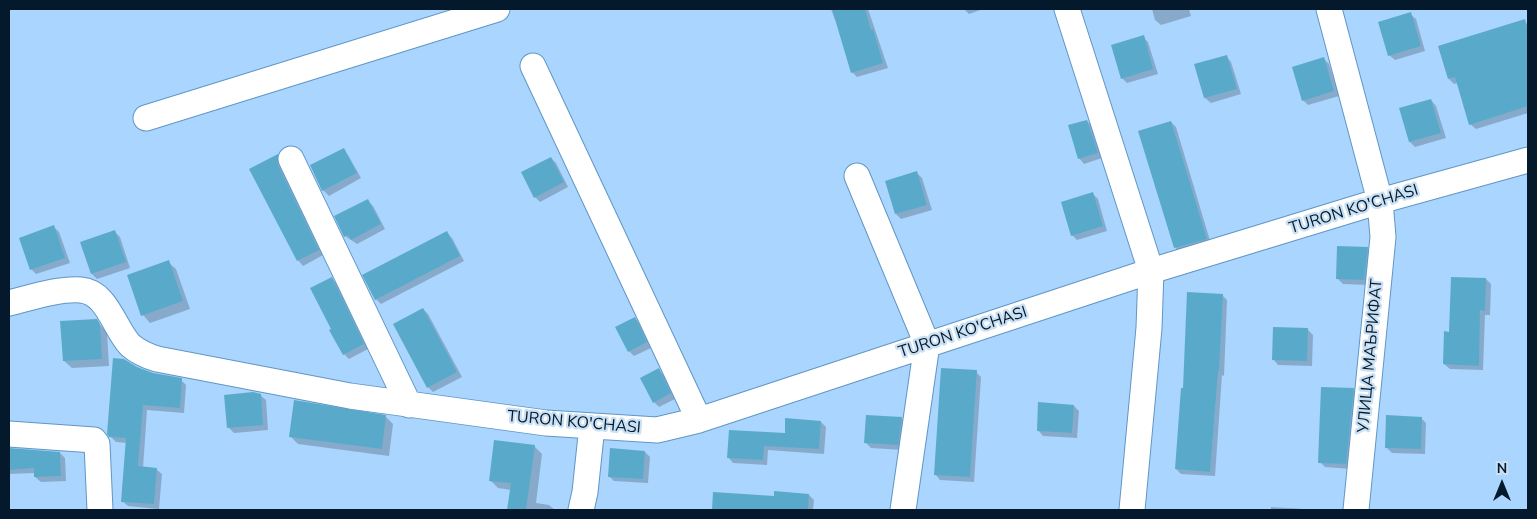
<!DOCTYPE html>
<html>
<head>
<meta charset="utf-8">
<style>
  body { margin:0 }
  #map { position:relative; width:1537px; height:519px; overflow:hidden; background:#a9d5fe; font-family:"Nunito Sans",sans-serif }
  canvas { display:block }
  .frame { position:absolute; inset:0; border:10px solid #041a2c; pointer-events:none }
  .north { position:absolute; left:1477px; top:459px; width:50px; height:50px; -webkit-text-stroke:4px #cae0f4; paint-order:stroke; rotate:0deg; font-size:14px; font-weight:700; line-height:20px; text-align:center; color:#041a2c }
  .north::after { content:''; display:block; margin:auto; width:18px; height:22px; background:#041a2c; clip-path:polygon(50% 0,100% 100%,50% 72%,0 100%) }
</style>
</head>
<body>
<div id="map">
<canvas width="1537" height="519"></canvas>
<div class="frame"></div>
<div class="north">N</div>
</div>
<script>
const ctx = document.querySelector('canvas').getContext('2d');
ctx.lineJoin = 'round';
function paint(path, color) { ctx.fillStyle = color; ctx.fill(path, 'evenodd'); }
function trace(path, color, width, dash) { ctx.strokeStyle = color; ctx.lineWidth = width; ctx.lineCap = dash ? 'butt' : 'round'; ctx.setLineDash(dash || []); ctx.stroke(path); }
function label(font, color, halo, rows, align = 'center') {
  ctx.font = font + ' "Nunito Sans",sans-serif'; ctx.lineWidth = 4.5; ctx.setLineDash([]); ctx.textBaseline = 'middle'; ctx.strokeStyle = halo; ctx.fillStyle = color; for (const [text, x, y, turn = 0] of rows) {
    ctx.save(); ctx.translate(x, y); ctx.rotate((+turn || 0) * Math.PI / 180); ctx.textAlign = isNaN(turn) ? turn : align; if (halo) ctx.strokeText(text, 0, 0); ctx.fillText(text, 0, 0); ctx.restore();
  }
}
paint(new Path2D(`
  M831,9H868L888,68L857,77L852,72L838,23L835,20Z
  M964,9H983L969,14Z
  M1152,9H1189L1191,16L1161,25L1155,20Z
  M1410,14L1416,19L1425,51L1395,60L1389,55Z
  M1524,21L1528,25V113L1476,129L1470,124L1458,83L1454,84L1449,79Z
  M1143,37L1148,42L1158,74L1127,83L1122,78Z
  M1226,56L1231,62L1241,94L1211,103L1205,98L1196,65Z
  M1324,59L1329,64L1339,96L1308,105L1303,100Z
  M1431,100L1436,106L1446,138L1415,147L1410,142Z
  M1087,121L1092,126L1102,158L1084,164L1079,158Z
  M1171,122L1176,127L1211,244L1180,253L1175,247Z
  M343,150L348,155L361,178L329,196L323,190L312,166Z
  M278,156L283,161V171L323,255L303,266L298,260L251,170Z
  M551,158L556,163L568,187L540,202L535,197Z
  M917,173L922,178L932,210L901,219L896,214L887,182Z
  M1093,194L1098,199L1107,231L1077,240L1072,235Z
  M368,201L373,206L385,229L357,244L345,236Z
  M54,227L59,232L70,263L36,274L31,269Z
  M115,232L120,237L130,268L97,279L92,274L81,243Z
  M447,233L452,238L464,261L381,304L376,299Z
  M1367,248L1372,253L1369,285L1343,284L1338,279Z
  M168,262L176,269L190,309L150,323L143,315Z
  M331,278L336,283L368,349L349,359L344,354Z
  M1486,279L1491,284L1490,315H1485L1483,370L1450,369L1444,364L1450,333Z
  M1222,295L1227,300L1224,376L1222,375L1215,476L1181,474L1176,469L1184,390Z
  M423,309L428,314L462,377L433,392L428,387Z
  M634,318L640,323L651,348L634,356L629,351Z
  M96,320L107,333L109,366L72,368L64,361Z
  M1308,330L1313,335L1312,366L1278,365L1273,359Z
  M136,368L152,374L181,380L186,385L184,413L147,410L143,468L156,469L162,474L159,509L128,506L122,501L127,443L116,442L110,436Z
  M658,370L664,375L675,399L659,407L654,402Z
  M976,372L981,377L974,482L940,480L935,474Z
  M1353,389L1358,394L1351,469L1325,467L1320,462Z
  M260,395L266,400L268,430L234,433L229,428Z
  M1074,406L1079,411L1077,438L1043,436L1038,430Z
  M386,417L393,424L389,456L298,444L290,436Z
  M901,418L906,423L903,450L871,448L866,443Z
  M1421,418L1426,423L1425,454L1392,453L1387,448Z
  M821,422L826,427L824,454L768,450L767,465L733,463L728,457Z
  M534,446L542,454L536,503L549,505L555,510H509L511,490L498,488L490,480Z
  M9,450L60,453L65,458L66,481L41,482L35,477V473L9,474Z
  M645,452L650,457L648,483L614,481L609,476Z
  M714,493L775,497L809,495L814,500L813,510H713Z
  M1271,507L1304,509L1306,510H1271Z`), '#0003');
paint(new Path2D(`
  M832,9H865L871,30L873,29L883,63L851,73Z
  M1411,12L1421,46L1388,56L1378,22Z
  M1525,19L1528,31V106L1469,125L1455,77L1448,79L1438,46Z
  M1144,35L1153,69L1121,79L1111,45Z
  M1227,55L1237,89L1204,98L1194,64Z
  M1324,57L1334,91L1302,101L1292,67Z
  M1431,99L1441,133L1409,142L1399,108Z
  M1087,120L1098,153L1078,159L1068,125Z
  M1171,121L1207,239L1174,248L1138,131Z
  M344,148L357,173L322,191L310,165Z
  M278,154V165L319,250L297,261L249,169Z
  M551,157L564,182L534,198L521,172Z
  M917,171L927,205L895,214L885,181Z
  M1093,192L1103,226L1071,236L1061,202Z
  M368,199L381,224L351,240L348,235L344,237L334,216Z
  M54,225L65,258L30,270L19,238Z
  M115,230L126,262L91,274L80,242Z
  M447,231L460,256L375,300L362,275Z
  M1337,246L1368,247L1364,280L1336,279Z
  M169,260L183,301L141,316L127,275Z
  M332,277L364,344L343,355L329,330L331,329L310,288Z
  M1451,277L1486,278L1485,311L1480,310L1479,366L1443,364L1444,331L1449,332Z
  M1187,292L1223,294L1219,371H1218L1210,472L1175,469L1181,388H1183Z
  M423,308L457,372L427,388L393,324Z
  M635,317L647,342L628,352L615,327Z
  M97,319L100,324L102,359L63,361L60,321Z
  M1273,327L1308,328L1307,361L1272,360Z
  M113,358L124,359L137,367L153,373L182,378L180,408L143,405L138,466L157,468L154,504L121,502L126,438L109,437L107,434Z
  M659,368L671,393L653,403L640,378Z
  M941,368L977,370L970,477L934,475Z
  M1321,387L1354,388L1346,464L1318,463Z
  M253,392L261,394L263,425L227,428L224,395Z
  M294,400L386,415L382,449L289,437Z
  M1038,402L1074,405L1072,433L1037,431Z
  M866,415L902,417L898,445L864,443Z
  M1386,415L1422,417L1421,449L1385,448Z
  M785,418L821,421L819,449L764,446L763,460L727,458L729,430L785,433Z
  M494,440L535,445L526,510H507L511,483L489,481Z
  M9,448L60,452L61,476L34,477V468L9,470Z
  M610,448L645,451L643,479L608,477Z
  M774,491L809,494L808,510H712L713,492L774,496Z`), '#59aaca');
const minor = new Path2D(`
  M1067,9L1151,271L1149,328L1132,510
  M1329,9L1380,201L1383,237L1356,510
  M533,66L699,420
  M146,118L497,9
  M291,159L409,405
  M857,176L927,344L903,510
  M9,303C30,298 59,288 81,290C107,292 114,328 130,345C138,352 147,356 157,359L350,396L546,423L657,430L699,420L1151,271L1380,201L1528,160
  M9,434L94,440L97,444L100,510
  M581,510L585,492L592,426`);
trace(minor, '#6096c5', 27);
trace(minor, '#fff', 25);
label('16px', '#041a2c', '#cae0f4', [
  ["TURON KO'CHASI",1354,210,-17],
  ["TURON KO'CHASI",963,333,-18],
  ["УЛИЦА МАЪРИФАТ",1371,356,-85],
  ["TURON KO'CHASI",574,423,5]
]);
</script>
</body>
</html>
